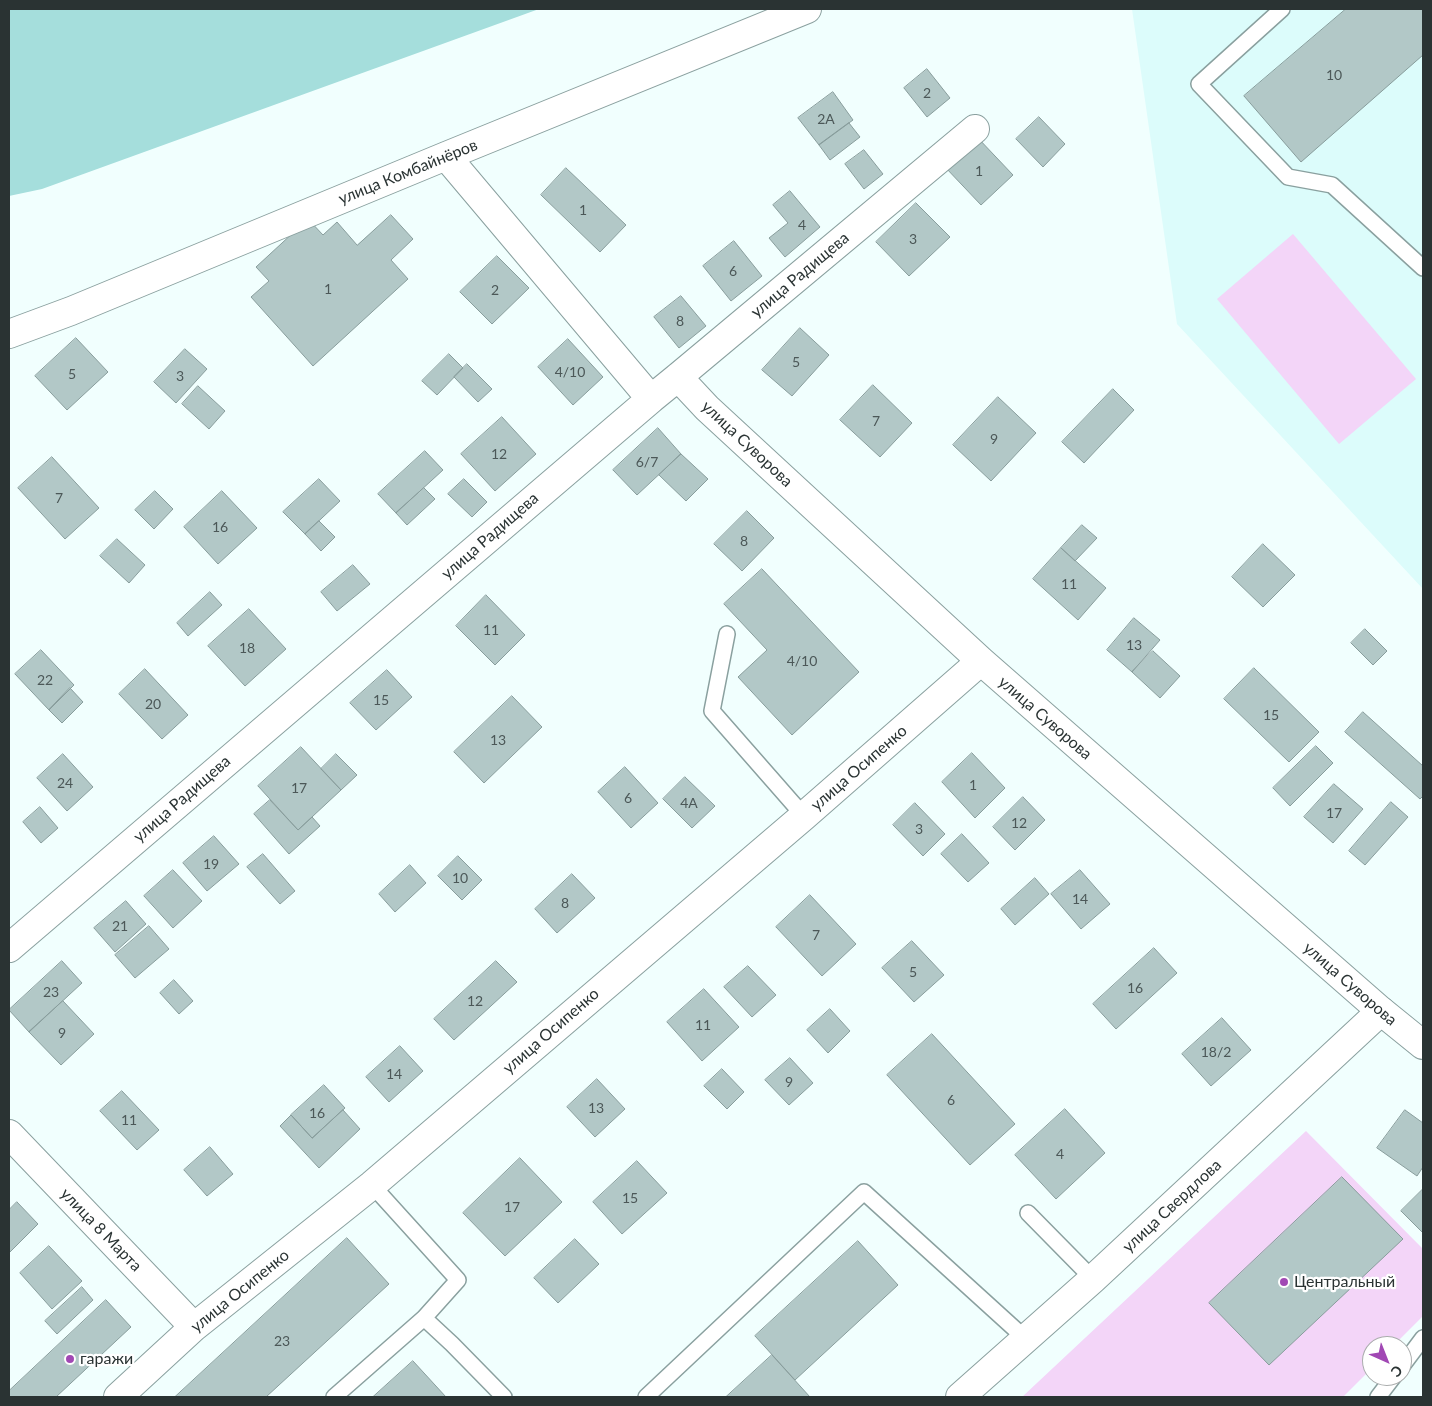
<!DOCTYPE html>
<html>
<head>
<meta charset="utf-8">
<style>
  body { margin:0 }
  #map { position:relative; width:1432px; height:1406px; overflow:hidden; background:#f1fffe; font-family:Lato,sans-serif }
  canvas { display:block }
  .frame { position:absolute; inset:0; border:10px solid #2a3333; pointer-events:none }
  .north { position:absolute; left:1362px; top:1336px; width:50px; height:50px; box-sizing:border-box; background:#fff; border:1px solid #aaadad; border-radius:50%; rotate:136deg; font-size:14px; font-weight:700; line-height:20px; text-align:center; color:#2a3333 }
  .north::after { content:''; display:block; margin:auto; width:18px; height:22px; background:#a148b4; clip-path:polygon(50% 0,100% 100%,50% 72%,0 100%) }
</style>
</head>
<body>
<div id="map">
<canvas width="1432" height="1406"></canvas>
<div class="frame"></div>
<div class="north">С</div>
</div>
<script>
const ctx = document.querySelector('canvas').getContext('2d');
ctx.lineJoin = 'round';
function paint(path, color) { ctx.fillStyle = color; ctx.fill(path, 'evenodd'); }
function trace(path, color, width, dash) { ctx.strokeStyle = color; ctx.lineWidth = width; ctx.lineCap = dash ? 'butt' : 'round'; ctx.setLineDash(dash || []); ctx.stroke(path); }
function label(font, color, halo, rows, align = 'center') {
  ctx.font = font + ' Lato,sans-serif'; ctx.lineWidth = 4.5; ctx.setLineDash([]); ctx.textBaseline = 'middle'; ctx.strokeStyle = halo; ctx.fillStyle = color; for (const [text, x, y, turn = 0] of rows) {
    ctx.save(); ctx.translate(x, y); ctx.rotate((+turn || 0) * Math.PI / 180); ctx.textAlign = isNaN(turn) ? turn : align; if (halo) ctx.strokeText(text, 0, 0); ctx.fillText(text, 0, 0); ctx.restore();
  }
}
paint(new Path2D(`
  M1132,9H1423V589L1177,324Z`), '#dcfcfb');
paint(new Path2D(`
  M1293,234L1416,379L1339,444L1217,299Z
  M1306,1131L1423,1249V1316L1393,1346H1372V1368L1343,1397H1022Z`), '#f3d5f8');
paint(new Path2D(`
  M9,9H539L42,189L9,196Z`), '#a5dedc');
const building = new Path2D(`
  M1346,9H1423V55L1301,162L1244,96Z
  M927,69L950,98L927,117L904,88Z
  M833,92L853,120L819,145L798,118Z
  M1039,117L1065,144L1043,167L1016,139Z
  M849,123L860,137L830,160L819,145Z
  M977,137L1013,175L981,205L945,167Z
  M864,150L883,174L864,189L845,164Z
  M566,168L626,225L600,252L541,195Z
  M790,191L820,227L785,257L769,238L788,223L773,205Z
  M916,203L950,237L909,276L876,242Z
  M391,215L413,239L391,260L408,279L313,366L251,297L269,281L256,267L308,219L323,235L337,222L357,245Z
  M734,241L762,276L731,301L703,266Z
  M497,256L529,288L492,324L460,292Z
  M681,296L706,326L679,348L654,317Z
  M800,328L829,355L792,396L762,370Z
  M76,338L108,372L67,410L35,376Z
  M568,339L603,377L573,405L538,367Z
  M185,349L207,369L176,403L154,382Z
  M449,354L463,368L437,395L422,381Z
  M467,364L492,389L478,402L454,377Z
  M873,385L912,423L880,457L840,420Z
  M198,386L225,411L209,429L182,404Z
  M1113,389L1134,410L1084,463L1062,442Z
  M998,397L1036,433L991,481L953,445Z
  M502,417L536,454L495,491L461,454Z
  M658,428L681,454L637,495L613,470Z
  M425,451L443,470L396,513L378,494Z
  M681,454L708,479L686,501L659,475Z
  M52,457L99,508L65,539L18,488Z
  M319,479L340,501L305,534L283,512Z
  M464,479L487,502L472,517L448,494Z
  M424,488L435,499L407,525L396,513Z
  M155,491L173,509L154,529L135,510Z
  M222,491L257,528L218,564L184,527Z
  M747,511L774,538L742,571L714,544Z
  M319,521L335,537L321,551L305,534Z
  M1082,525L1097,538L1075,561L1061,548Z
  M117,539L145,565L129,583L100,556Z
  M1263,544L1295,575L1263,607L1232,577Z
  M1061,548L1106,588L1078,620L1033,579Z
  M353,565L370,584L337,611L321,592Z
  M762,569L859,672L792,735L738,677L767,650L724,604Z
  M210,592L222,605L188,636L177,623Z
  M486,595L525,635L495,665L456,626Z
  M249,609L286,649L245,686L208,646Z
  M1134,618L1160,640L1132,672L1107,650Z
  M1365,629L1387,651L1373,665L1351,643Z
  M41,650L74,685L49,710L15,674Z
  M1153,651L1180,676L1160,698L1132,672Z
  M1254,668L1319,732L1289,762L1224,699Z
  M145,669L188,715L162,739L119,694Z
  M387,670L412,697L376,730L350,703Z
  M70,688L83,702L62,723L49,710Z
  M512,696L542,727L484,783L454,752Z
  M1363,712L1423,766V796L1420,799L1345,732Z
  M1316,746L1333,763L1290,806L1273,788Z
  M301,747L341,790L298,830L258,786Z
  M972,753L1005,788L975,818L942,782Z
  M63,754L93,787L67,811L37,778Z
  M336,754L357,775L341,790L321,769Z
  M625,767L658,803L631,828L598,792Z
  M685,777L715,806L692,828L663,799Z
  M1334,784L1363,809L1333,843L1304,817Z
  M1023,797L1045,820L1015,850L993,827Z
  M270,800L298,830L312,817L320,826L289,854L254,814Z
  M1391,802L1408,817L1365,865L1349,851Z
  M915,803L945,834L923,856L893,825Z
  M40,807L58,828L41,843L23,822Z
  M962,834L989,863L968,882L941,854Z
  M214,836L239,864L207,891L183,863Z
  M263,854L295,891L280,904L247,867Z
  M458,856L482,880L462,900L438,876Z
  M410,865L426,883L395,912L379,894Z
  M173,870L202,901L173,928L144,896Z
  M1080,870L1110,904L1081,929L1051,894Z
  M572,874L595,898L557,933L535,909Z
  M1035,878L1049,894L1015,925L1001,909Z
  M810,895L856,944L822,976L776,927Z
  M126,901L146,924L115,952L94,928Z
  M149,926L169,949L135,978L115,955Z
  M912,941L944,975L914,1002L882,968Z
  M1154,948L1177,973L1116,1029L1093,1004Z
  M62,961L82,983L29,1032L9,1010Z
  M496,961L517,982L454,1040L434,1019Z
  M748,966L776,995L752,1017L724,987Z
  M174,980L193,1001L179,1014L160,993Z
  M704,989L739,1027L702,1061L667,1022Z
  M63,1001L94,1034L61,1065L29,1032Z
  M830,1009L850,1031L828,1053L807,1030Z
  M1222,1018L1251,1050L1211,1086L1182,1054Z
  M932,1034L1015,1124L970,1165L887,1075Z
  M400,1046L423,1071L389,1102L366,1077Z
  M790,1058L813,1083L789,1105L765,1080Z
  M722,1069L744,1092L727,1109L704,1086Z
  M597,1079L625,1109L595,1137L567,1107Z
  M324,1085L345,1108L312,1138L291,1115Z
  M122,1091L159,1130L137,1150L100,1111Z
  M1065,1109L1105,1153L1056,1199L1015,1155Z
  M343,1110L360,1129L319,1168L280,1126L291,1115L312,1138Z
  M1405,1110L1423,1123V1167L1417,1176L1377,1148Z
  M210,1147L233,1174L207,1196L184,1170Z
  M520,1158L562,1202L505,1256L463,1213Z
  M637,1161L667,1193L622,1234L593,1202Z
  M1342,1177L1403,1239L1269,1365L1209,1303Z
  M1423,1189V1233L1401,1211Z
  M17,1202L38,1224L9,1253V1210Z
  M347,1238L389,1284L266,1397H175Z
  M575,1239L599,1264L558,1303L534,1278Z
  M858,1241L898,1285L795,1380L755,1336Z
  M49,1246L82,1281L52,1309L20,1273Z
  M82,1287L93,1300L57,1334L45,1321Z
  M106,1300L131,1327L56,1397H9V1391Z
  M772,1355L810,1397H726Z
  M413,1361L446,1397H373Z`);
paint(building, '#b2c8c7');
trace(building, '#889d9c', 1);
const lane = new Path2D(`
  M1282,9L1199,84L1288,177L1332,185L1423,268
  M727,634L712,711L804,816
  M1028,1213L1093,1279
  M424,1318L452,1344L504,1397
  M1402,1366L1423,1338
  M334,1397L424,1318L458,1280L372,1185
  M646,1397L864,1192L1027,1340
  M1378,1397L1394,1376`);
const street = new Path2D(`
  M446,156L651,399
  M9,334L71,311L446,156L807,9
  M678,377L707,408L981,661L1381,1011
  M9,948L651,399L678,377L975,129
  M9,1134L194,1327
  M118,1397L194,1327L372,1185L804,816L981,661`);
const secondary = new Path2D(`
  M960,1397L1093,1279L1381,1011L1423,1045`);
trace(lane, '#8aa09f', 18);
trace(street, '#8aa09f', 30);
trace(secondary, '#8aa09f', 30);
trace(lane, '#fff', 15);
trace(street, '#fff', 28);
trace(secondary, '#fff', 28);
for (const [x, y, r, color] of [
  [1284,1282,5,"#a148b4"],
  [70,1359,5,"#a148b4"]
]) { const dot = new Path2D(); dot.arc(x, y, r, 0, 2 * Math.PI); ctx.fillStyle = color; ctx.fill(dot); trace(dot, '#fff', 2); }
label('14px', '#4c5858', null, [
  ["10",1334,75],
  ["2",927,93],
  ["2А",826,119],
  ["1",979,171],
  ["1",583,210],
  ["4",802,225],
  ["3",913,239],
  ["6",733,271],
  ["1",328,289],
  ["2",495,290],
  ["8",680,321],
  ["5",796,362],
  ["4/10",570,372],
  ["5",72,374],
  ["3",180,376],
  ["7",876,421],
  ["9",994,439],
  ["12",499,454],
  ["6/7",647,462],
  ["7",59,498],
  ["16",220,527],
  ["8",744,541],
  ["11",1069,584],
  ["11",491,630],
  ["13",1134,645],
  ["18",247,648],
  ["4/10",802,661],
  ["22",45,680],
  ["15",381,700],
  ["20",153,704],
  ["15",1271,715],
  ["13",498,740],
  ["24",65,783],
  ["1",973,785],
  ["17",299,788],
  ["6",628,798],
  ["4А",689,803],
  ["17",1334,813],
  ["12",1019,823],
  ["3",919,829],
  ["19",211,864],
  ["10",460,878],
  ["14",1080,899],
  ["8",565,903],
  ["21",120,926],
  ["7",816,935],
  ["5",913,972],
  ["16",1135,988],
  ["23",51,992],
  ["12",475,1001],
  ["11",703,1025],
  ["9",62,1033],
  ["18/2",1216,1052],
  ["14",394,1074],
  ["9",789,1082],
  ["6",951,1100],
  ["13",596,1108],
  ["16",317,1113],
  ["11",129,1120],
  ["4",1060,1154],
  ["15",630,1198],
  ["17",512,1207],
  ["23",282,1341]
]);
label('16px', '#2a3333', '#fff', [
  ["улица Комбайнёров",408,172,-22],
  ["улица Радищева",800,275,-40],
  ["улица Суворова",747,444,43],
  ["улица Радищева",490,536,-41],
  ["улица Суворова",1045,718,41],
  ["улица Осипенко",859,768,-41],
  ["улица Радищева",182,799,-41],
  ["улица Суворова",1350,984,41],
  ["улица Осипенко",551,1031,-41],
  ["улица Свердлова",1172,1206,-43],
  ["улица 8 Марта",101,1230,46],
  ["улица Осипенко",240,1291,-39]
]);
label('16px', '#2a3333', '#fff', [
  ["Центральный",1294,1282],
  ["гаражи",80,1359]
], 'left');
</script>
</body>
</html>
